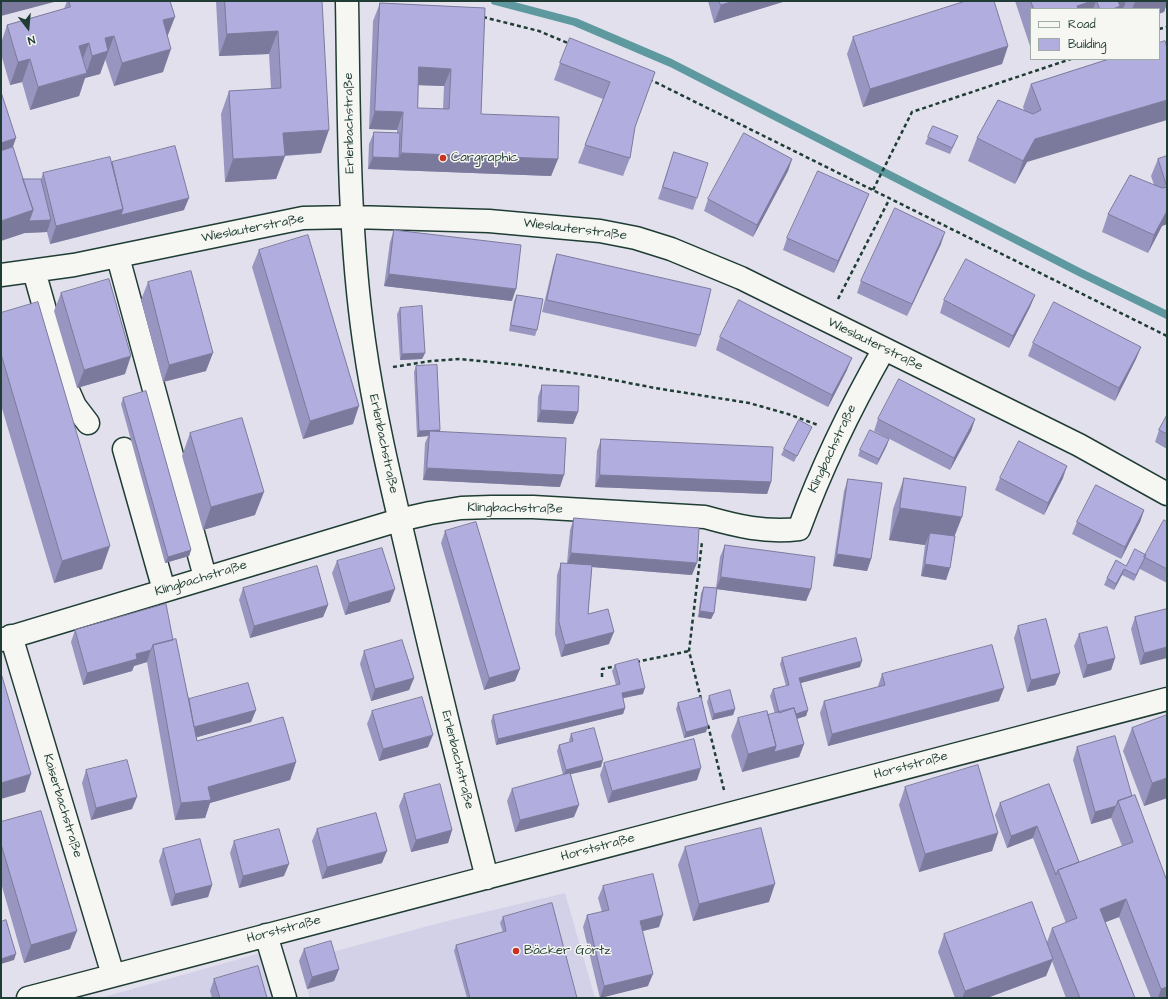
<!DOCTYPE html>
<html>
<head>
<meta charset="utf-8">
<style>
  body { margin:0 }
  #map { position:relative; width:1168px; height:999px; overflow:hidden; background:#e1e0ec; font-family:"Architects Daughter",sans-serif }
  canvas { display:block }
  .frame { position:absolute; inset:0; border:2px solid #1f3d34; pointer-events:none }
  .legend { position:absolute; left:1030px; top:8px; width:130px; height:52px; box-sizing:border-box; background:#f6f6f2; border:1px solid #a0aca6; margin:0; padding:5px 7px; list-style:none; font-size:12px; color:#1f3d34 }
  .legend li { display:flex; align-items:center; gap:8px; height:20px }
  .legend b { width:20px; border:1px solid #a0aca6 }
  .north { position:absolute; left:8px; top:8px; width:40px; height:40px; -webkit-text-stroke:3px #f6f6f2; paint-order:stroke; rotate:164deg; font-size:11px; font-weight:700; line-height:16px; text-align:center; color:#1f3d34 }
  .north::after { content:''; display:block; margin:auto; width:14px; height:18px; background:#1f3d34; clip-path:polygon(50% 0,100% 100%,50% 72%,0 100%) }
</style>
</head>
<body>
<div id="map">
<canvas width="1168" height="999"></canvas>
<div class="frame"></div>
<ul class="legend">
<li><b style="height:5px;background:#f6f6f2"></b>Road</li>
<li><b style="height:11px;background:#b1aedf"></b>Building</li>
</ul>
<div class="north">N</div>
</div>
<script>
const ctx = document.querySelector('canvas').getContext('2d');
ctx.lineJoin = 'round';
function paint(path, color) { ctx.fillStyle = color; ctx.fill(path, 'evenodd'); }
function trace(path, color, width, dash) { ctx.strokeStyle = color; ctx.lineWidth = width; ctx.lineCap = dash ? 'butt' : 'round'; ctx.setLineDash(dash || []); ctx.stroke(path); }
function label(font, color, halo, rows, align = 'center') {
  ctx.font = font + ' "Architects Daughter",sans-serif'; ctx.lineWidth = 3; ctx.setLineDash([]); ctx.textBaseline = 'middle'; ctx.strokeStyle = halo; ctx.fillStyle = color; for (const [text, x, y, turn = 0] of rows) {
    ctx.save(); ctx.translate(x, y); ctx.rotate((+turn || 0) * Math.PI / 180); ctx.textAlign = isNaN(turn) ? turn : align; if (halo) ctx.strokeText(text, 0, 0); ctx.fillText(text, 0, 0); ctx.restore();
  }
}
paint(new Path2D(`
  M565,893L595,998H310L299,961L443,922Z
  M261,953L273,998H100Z`), '#d3d1e8');
trace(new Path2D(`
  M495,1L575,22L671,63L1081,273L1167,315`), '#5f99a0', 8);
const minor = new Path2D(`
  M347,1C349,114 348,229 364,341C375,419 394,496 412,573C436,675 461,777 487,878
  M118,257L205,577
  M34,271L67,388L75,406L88,423
  M1,275L74,265L303,218L353,217L489,221L600,231L636,238L671,249L741,278L1079,445L1167,494
  M124,449L164,590
  M11,636L113,975
  M1,640L399,520L430,513L461,508L491,507H533L705,517C737,526 765,533 799,529C822,466 851,407 884,349
  M266,935L285,998
  M28,998L1167,699`);
trace(minor, '#1f3d34', 25);
trace(new Path2D(`
  M483,17L539,31L570,44
  M1159,29L1167,27
  M649,79L1167,336
  M873,190L912,112L1071,59
  M838,299L890,198
  M393,367L431,361L460,359L520,365L593,376L655,388L749,403L788,414L818,425
  M636,662L689,651
  M602,677V669L616,666
  M701,699L689,651L702,542
  M708,725L724,790`), '#1f3d34', 2.5, [4, 3]);
trace(minor, '#f6f6f2', 22);
paint(new Path2D(`
  M67,1H170L167,37L163,72L114,86L105,59L100,74L85,78L79,96L30,110L22,82L10,85L1,54V43L7,25L64,9Z
  M216,1H322L321,153L285,156L276,179L225,182L221,114L229,91L271,89L269,54L219,56Z
  M708,1H786L714,23Z
  M1015,1H1167L1164,12L1159,9H1031V49Z
  M380,3L485,8L481,114L558,159L551,176L368,169L369,144L374,132L397,133V130L369,129L373,21ZM418,85L444,86L443,109L418,108Z
  M853,37L1008,46L1002,64L863,107L847,54Z
  M1109,59L1027,162L1015,184L968,161L977,138L1024,110L1023,107L1031,84Z
  M560,63L655,72L635,127L630,158L623,176L578,163L603,99L554,80Z
  M928,137L955,143L950,154L925,144Z
  M13,147L23,179H41L43,173L112,162L184,210L50,244L47,232L25,233Z
  M674,152L697,198L693,210L658,199Z
  M1167,156V224L1162,226L1148,253L1102,232L1108,214L1154,185L1151,176L1158,159Z
  M792,159L788,171L753,237L704,211L708,199Z
  M869,194L864,206L834,273L783,250L787,238Z
  M394,230L512,301L384,286L390,242Z
  M941,244L907,316L857,293L861,281Z
  M259,250L353,424L303,439L252,267Z
  M557,254L700,335L696,347L542,312L553,266Z
  M148,282L206,371L163,382L141,300Z
  M61,293L125,374L77,388L54,311Z
  M517,295L537,330L535,336L509,331L514,301Z
  M1035,295L1030,307L1009,348L940,313L944,300Z
  M400,308L425,353L422,359L400,360L397,314Z
  M1,313L102,569L54,583L1,405Z
  M720,337L847,370L828,407L716,350Z
  M1033,343L1141,347L1136,359L1115,401L1028,356Z
  M416,366L440,430L439,432L560,487L423,480L425,443L428,436L417,437L414,372Z
  M542,385L578,412L573,424L537,422L538,397Z
  M123,398L191,550L189,556L165,563L121,404Z
  M1167,415V449L1155,442L1159,430Z
  M878,419H975L971,431L950,470L874,431Z
  M812,427L809,433L794,462L781,455L784,449Z
  M190,433L255,515L203,530L182,456Z
  M601,439L771,482L767,494L595,487L597,451Z
  M887,445L877,465L858,456L860,450Z
  M904,478L955,536L950,568L946,580L921,576L925,545L889,540L893,509Z
  M1000,478H1063L1044,515L995,490Z
  M848,479L871,559L867,571L833,566L844,491Z
  M1144,510L1140,522L1121,559L1072,534L1077,522Z
  M574,518L692,575L592,567L588,614L609,644L561,657L555,634L557,575L561,563H567L570,530Z
  M1167,522V583L1140,569V568L1134,581L1122,575L1114,590L1104,585L1107,578L1126,566L1146,555Z
  M445,531L515,681L484,690L441,543Z
  M725,545L811,589L806,601L717,589L714,613L711,619L698,617L701,593L704,587L716,588L720,557Z
  M337,561L390,602L345,615L332,573Z
  M243,588L328,605L323,617L250,638L239,600Z
  M1167,609L1140,665L1131,629L1135,617Z
  M1018,626L1060,673L1055,685L1027,692L1014,638Z
  M75,630L173,640L189,699L256,710L251,722L197,737V741L296,762L290,780L210,803L205,818L175,820L147,662L134,666L132,671L83,685L71,642Z
  M1079,634L1115,658L1111,670L1083,678L1074,646Z
  M364,651L414,678L409,690L371,701L360,664Z
  M782,658L860,667L801,683L808,710L806,716L797,719L804,744L799,757L742,772L731,736L738,718L768,715L775,714L770,696L773,689L786,686L780,664Z
  M615,665L643,694L623,698L625,708L623,714L496,745L491,721L493,715L616,685L612,671Z
  M882,674L999,701L828,746L820,713L824,701L878,687V686Z
  M709,696L735,709L733,715L712,720L707,702Z
  M678,703L706,732L684,738L676,709Z
  M372,711L428,747L379,761L367,724Z
  M1167,715V798L1144,806L1123,751L1132,728Z
  M571,734L601,767L571,774L574,817L515,832L507,801L512,789L563,775L557,751L559,745L570,742L569,740Z
  M1115,736L1167,998H1151L1119,917L1105,922L1135,998H1066L1052,961L1046,976L987,998H955L938,952L944,934L1047,942L1052,928L1066,923L1033,838L1007,848L995,815L1000,803L1049,784L1079,862L1122,846L1111,818L1091,824L1073,760L1077,747Z
  M604,763L697,780L608,803L600,775Z
  M86,770L132,809L91,820L82,783Z
  M905,787L998,833L992,851L919,872L899,805Z
  M404,794L452,830L448,843L411,852L399,806Z
  M1,822L70,949L24,963L1,883Z
  M317,829L382,863L322,879L312,841Z
  M234,841L284,876L239,888L230,853Z
  M685,847L769,902L693,921L678,865Z
  M163,849L212,885L208,897L171,906L159,861Z
  M603,886L659,927L642,931L648,986L600,998L583,927L587,915L602,912L598,898Z
  M503,917L577,998H467L454,951L456,945L503,932L500,923Z
  M304,949L339,969L334,981L307,989L299,961Z
  M214,979L267,998H212L210,991Z`), '#9896c0');
paint(new Path2D(`
  M1,1H58L1,16Z
  M734,1H786L714,23L721,5Z
  M1092,1H1096L1093,9H1076L1077,6Z
  M1113,1H1126L1123,9H1110Z
  M1137,1H1167V4L1164,12L1159,14V9H1132L1135,2Z
  M175,17L166,40L163,20Z
  M278,31L269,54L219,56L227,34Z
  M114,36L100,74L85,78L79,96L30,110L38,87L86,74L92,56L105,38Z
  M89,43L80,66L79,46Z
  M1008,46L1002,64L863,107L870,89Z
  M171,49L163,72L114,86L122,63Z
  M30,59L22,82L10,85L18,62Z
  M419,67L451,69L444,86L413,85Z
  M1167,100V120L1027,162L1015,184L1023,161L1035,139Z
  M375,111L403,112L397,130L369,129Z
  M329,130L321,153L275,156L283,133Z
  M16,138L5,170L1,171V143Z
  M401,153L558,159L551,176L368,169L373,157L399,158Z
  M285,156L276,179L225,182L233,159Z
  M792,159L788,171L753,237L757,225Z
  M869,194L864,206L834,273L838,261Z
  M189,198L184,210L50,244L56,226L123,209Z
  M33,210L51,220L47,232L25,233L1,241V221Z
  M1167,211V224L1162,226L1148,253L1154,235Z
  M945,232L941,244L907,316L912,304Z
  M389,274L516,289L512,301L384,286Z
  M1035,295L1030,307L1009,348L1013,336Z
  M1141,347L1136,359L1115,401L1119,388Z
  M213,353L206,371L163,382L169,365Z
  M425,353L422,359L400,360L402,354Z
  M131,356L125,374L77,388L84,370Z
  M852,358L847,370L828,407L832,395Z
  M359,406L353,424L303,439L310,421Z
  M541,410L578,412L573,424L537,422Z
  M975,419L971,431L950,470L954,458Z
  M440,430L438,436L430,431L428,436L417,437L419,431Z
  M889,439L887,445L877,465L879,459Z
  M1067,466L1063,478L1044,515L1048,503Z
  M427,468L564,475L560,487L423,480Z
  M600,475L771,482L767,494L595,487Z
  M264,492L255,515L203,530L211,507Z
  M900,508L962,517L950,548L930,533L925,545L889,540Z
  M1144,510L1140,522L1121,559L1125,547Z
  M110,546L102,569L54,583L62,561Z
  M191,550L189,556L165,563L168,557Z
  M571,553L697,563L692,575L567,565Z
  M837,554L871,559L867,571L833,566Z
  M1143,562L1140,568L1134,581L1136,575Z
  M925,564L950,568L946,580L921,576Z
  M1124,569L1122,575L1114,590L1116,584Z
  M721,577L811,589L806,601L716,589Z
  M395,589L390,602L345,615L349,603Z
  M328,605L323,617L250,638L254,626Z
  M700,611L714,613L711,619L698,617Z
  M614,632L609,644L561,657L565,645Z
  M1167,647V658L1140,665L1144,653Z
  M151,650L147,662L134,666L132,671L83,685L87,673L136,654Z
  M1115,658L1111,670L1083,678L1087,665Z
  M862,661L860,667L797,684L799,678Z
  M520,669L515,681L484,690L489,678Z
  M1060,673L1055,685L1027,692L1031,680Z
  M414,678L409,690L371,701L375,689Z
  M645,688L643,694L619,699L622,693Z
  M1004,688L999,701L828,746L832,734Z
  M625,708L623,714L496,745L498,739Z
  M735,709L733,715L712,720L714,714Z
  M256,710L251,722L187,740L191,728Z
  M808,710L806,716L778,724L780,718Z
  M708,726L706,732L684,738L686,732Z
  M433,735L428,747L379,761L383,749Z
  M804,744L799,757L770,764L774,752Z
  M776,746L770,764L742,772L748,754Z
  M603,760L601,767L563,776L566,770Z
  M296,762L290,780L210,803L205,818L175,820L181,803L208,787Z
  M701,768L697,780L608,803L612,791Z
  M31,774L25,792L1,799V783Z
  M1167,778V798L1144,806L1152,783Z
  M137,797L132,809L91,820L96,808Z
  M579,805L574,817L515,832L520,820Z
  M1116,806L1111,818L1091,824L1095,812Z
  M1037,826L1033,838L1007,848L1011,836Z
  M452,830L448,843L411,852L416,840Z
  M998,833L992,851L919,872L925,854Z
  M387,851L382,863L322,879L327,867Z
  M289,864L284,876L239,888L243,876Z
  M775,884L769,902L693,921L699,904Z
  M212,885L208,897L171,906L175,894Z
  M1126,899L1119,917L1093,927L1100,909Z
  M663,915L659,927L635,933L640,921Z
  M77,931L70,949L24,963L31,945Z
  M16,954L14,960L1,964V959Z
  M1053,959L1046,976L987,998H962L965,991Z
  M339,969L334,981L307,989L312,977Z
  M653,974L648,986L600,998L604,986Z
  M1167,987V998H1158L1161,989Z`), '#7c7a9c');
const building = new Path2D(`
  M69,1H170L175,17L163,20L171,49L122,63L114,36L105,38L108,51L92,56L89,43L79,46L87,73L38,87L30,59L18,62L7,25L70,7Z
  M225,1H322L329,130L283,133L285,156L233,159L229,91L281,88L278,31L227,34Z
  M719,1H734L721,5Z
  M966,1H994L1008,46L870,89L853,37Z
  M1031,1H1092L1077,6L1078,9H1034Z
  M1097,1H1118L1120,6L1113,9H1100Z
  M380,3L485,8L481,114L559,117L558,159L401,153L403,112L375,111ZM419,67L451,69L449,109L418,108Z
  M570,38L655,72L635,127L630,158L585,145L610,82L560,63Z
  M1165,41L1167,48V100L1035,139L1023,161L977,138L998,100L1033,114L1041,110L1031,84L1109,59H1159V43Z
  M1,92L16,138L1,143Z
  M933,126L958,136L952,148L928,137Z
  M374,132L400,133L399,158L373,157Z
  M744,133L792,159L757,225L708,199Z
  M175,146L189,198L121,215L123,209L112,162Z
  M13,147L33,210L1,221V151Z
  M674,152L708,163L697,198L663,187Z
  M1167,156V211L1154,235L1108,214L1130,175L1162,188L1167,187L1158,159Z
  M110,157L123,209L56,226L43,173Z
  M818,171L869,194L838,261L787,238Z
  M23,179H41L51,220L29,221L33,210Z
  M895,208L945,232L912,304L861,281Z
  M394,230L521,245L516,289L389,274Z
  M308,235L359,406L310,421L259,250Z
  M557,254L711,289L700,335L547,300Z
  M966,259L1035,295L1013,336L944,300Z
  M191,271L213,353L169,365L148,282Z
  M109,279L131,356L84,370L61,293Z
  M517,295L543,299L537,330L511,325Z
  M739,300L852,358L832,395L720,337Z
  M38,302L110,546L62,561L1,354V313Z
  M1054,302L1141,347L1119,388L1033,343Z
  M422,306L425,353L402,354L400,308Z
  M437,365L440,430L419,431L416,366Z
  M899,379L975,419L954,458L878,419Z
  M542,385L579,386L578,412L541,410Z
  M146,391L191,550L168,557L123,398Z
  M1167,415V434L1159,430Z
  M242,418L264,492L211,507L190,433Z
  M799,420L812,427L797,456L784,449Z
  M870,430L889,439L879,459L860,450Z
  M430,431L566,438L564,475L427,468Z
  M601,439L773,447L771,482L600,475Z
  M1019,441L1067,466L1048,503L1000,478Z
  M904,478L966,487L962,517L900,508Z
  M848,479L882,483L871,559L837,554Z
  M1096,485L1144,510L1125,547L1077,522Z
  M574,518L699,528L697,563L571,553Z
  M1164,520L1167,522V569L1144,557Z
  M476,522L520,669L489,678L445,531Z
  M930,533L955,536L950,568L925,564Z
  M725,545L815,557L811,589L721,577Z
  M382,548L395,589L349,603L337,561Z
  M1135,549L1146,555L1136,575L1124,569L1116,584L1107,578L1116,560L1126,566Z
  M561,563L592,565L588,614L608,609L614,632L565,645L559,622Z
  M317,566L328,605L254,626L243,588Z
  M704,587L717,588L714,613L700,611Z
  M166,604L173,640L153,645L151,650L136,654L137,659L87,673L75,630Z
  M1167,609V647L1144,653L1135,617Z
  M1046,619L1060,673L1031,680L1018,626Z
  M1107,627L1115,658L1087,665L1079,634Z
  M856,638L862,661L799,678L808,710L796,714L794,708L779,713L773,689L789,685L782,658Z
  M176,639L197,741L283,717L296,762L208,787L211,800L181,803L153,645Z
  M402,640L414,678L375,689L364,651Z
  M992,645L1004,688L832,734L824,701L885,685L882,674Z
  M638,659L645,688L622,693L625,708L498,739L493,715L620,684L615,665Z
  M1,673L31,774L1,783Z
  M248,683L256,710L194,727L189,699Z
  M730,690L735,709L714,714L709,696Z
  M422,697L433,735L383,749L372,711Z
  M701,697L708,726L686,732L678,703Z
  M794,708L804,744L774,752L776,746L768,715Z
  M767,711L776,746L748,754L738,718Z
  M1167,715V778L1152,783L1132,728Z
  M594,728L603,760L566,770L559,745L573,741L571,734Z
  M1115,736L1132,796L1118,801L1116,806L1095,812L1077,747Z
  M694,739L701,768L612,791L604,763Z
  M127,760L137,797L96,808L86,770Z
  M978,765L998,833L925,854L905,787Z
  M570,773L579,805L520,820L512,789Z
  M440,784L452,830L416,840L404,794Z
  M1049,784L1079,862L1058,870L1056,875L1037,826L1011,836L1000,803Z
  M1135,795L1167,881V987L1161,989L1126,899L1100,909L1135,998H1080L1052,928L1077,918L1058,870L1133,842L1118,801Z
  M41,811L77,931L31,945L1,844V822Z
  M376,813L387,851L327,867L317,829Z
  M761,828L775,884L699,904L685,847Z
  M279,829L289,864L243,876L234,841Z
  M200,839L212,885L175,894L163,849Z
  M653,874L663,915L640,921L653,974L604,986L587,915L609,910L603,886Z
  M1032,902L1053,959L965,991L944,934Z
  M552,903L577,998H470L456,945L506,931L503,917Z
  M6,920L16,954L1,959V922Z
  M331,941L339,969L312,977L304,949Z
  M258,966L267,998H220L214,979Z`);
paint(building, '#b1aedf');
trace(building, '#7c7a9c', 1);
for (const [x, y, r, color] of [
  [443,158,4,"#c8321e"],
  [516,951,4,"#c8321e"]
]) { const dot = new Path2D(); dot.arc(x, y, r, 0, 2 * Math.PI); ctx.fillStyle = color; ctx.fill(dot); trace(dot, '#f6f6f2', 1.5); }
label('13px', '#1f3d34', '#f6f6f2', [
  ["Erlenbachstraße",350,123,-91],
  ["Wieslauterstraße",253,229,-11],
  ["Wieslauterstraße",575,230,7],
  ["Wieslauterstraße",875,345,26],
  ["Erlenbachstraße",383,444,78],
  ["Klingbachstraße",833,449,-65],
  ["Klingbachstraße",515,509,1],
  ["Klingbachstraße",201,579,-17],
  ["Erlenbachstraße",457,760,76],
  ["Horststraße",911,766,-15],
  ["Kaiserbachstraße",62,806,73],
  ["Horststraße",598,848,-15],
  ["Horststraße",284,930,-15]
]);
label('13px', '#1f3d34', '#f6f6f2', [
  ["Cargraphic",451,158],
  ["Bäcker Görtz",524,951]
], 'left');
</script>
</body>
</html>
